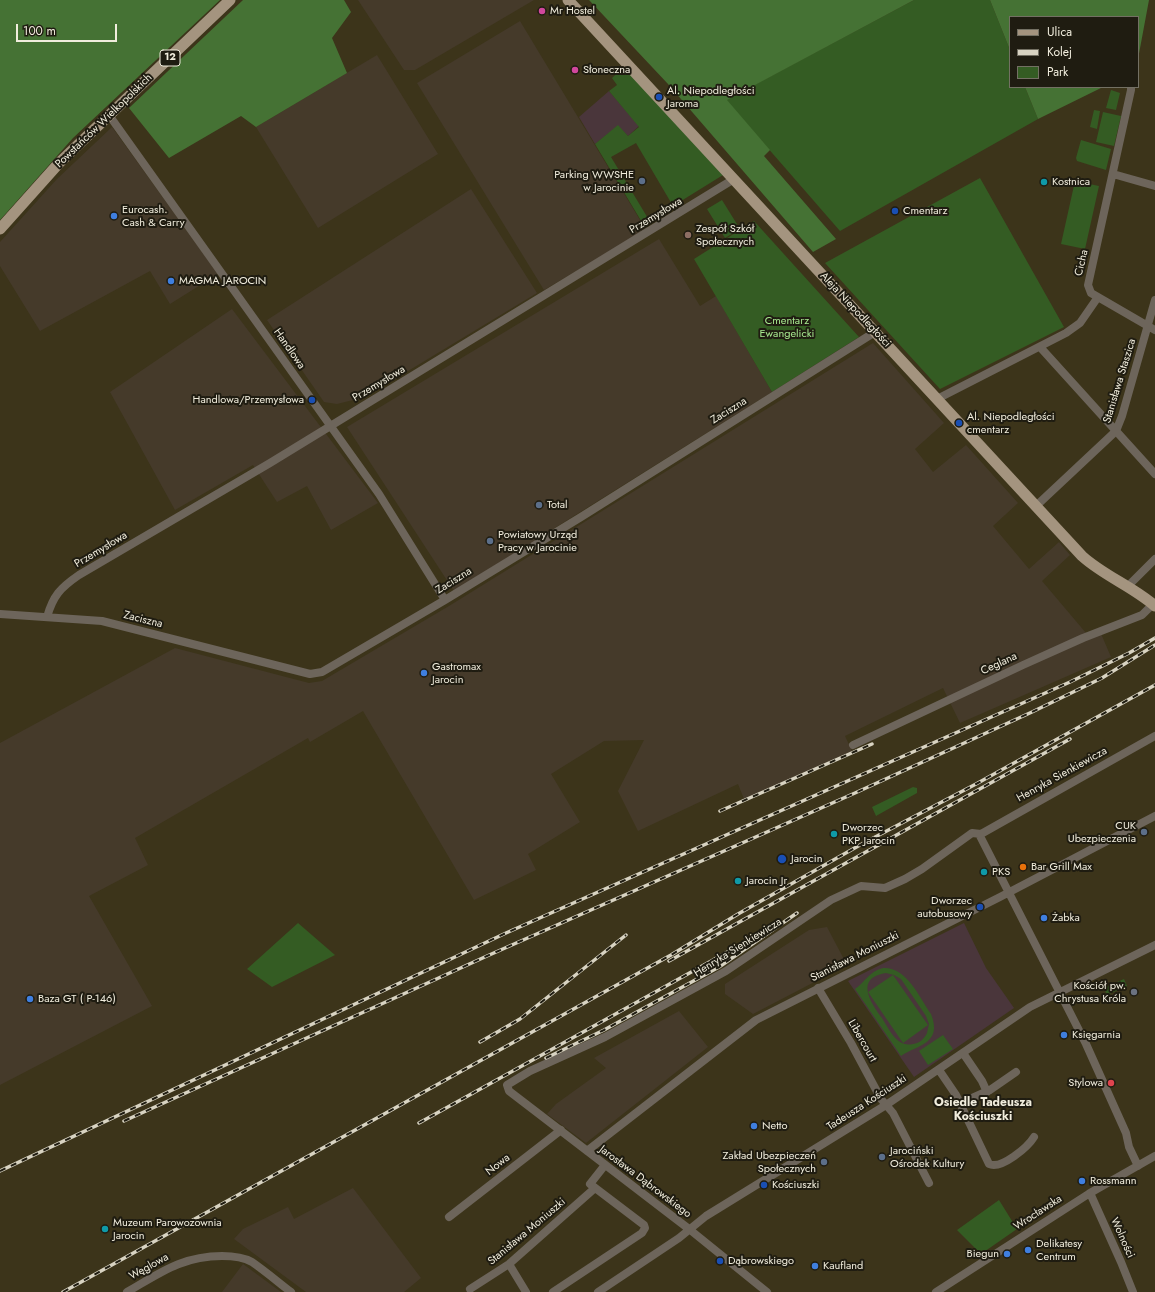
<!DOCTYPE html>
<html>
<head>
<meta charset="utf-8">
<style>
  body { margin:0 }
  #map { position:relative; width:1155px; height:1292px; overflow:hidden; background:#3c341a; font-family:Jost,sans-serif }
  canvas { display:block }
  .legend { position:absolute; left:1009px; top:16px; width:130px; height:72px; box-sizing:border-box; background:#1f1c11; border:1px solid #737063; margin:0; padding:5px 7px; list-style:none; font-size:12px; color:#f1eddd }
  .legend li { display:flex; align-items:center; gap:8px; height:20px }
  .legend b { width:20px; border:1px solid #737063 }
  .scale { position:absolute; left:16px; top:24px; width:101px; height:18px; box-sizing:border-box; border:2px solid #f1eddd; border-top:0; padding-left:5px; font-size:12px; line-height:14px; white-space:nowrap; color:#f1eddd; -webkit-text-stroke:3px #1f1c11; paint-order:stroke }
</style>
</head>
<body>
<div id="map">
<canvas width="1155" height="1292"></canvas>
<ul class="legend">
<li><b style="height:5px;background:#a4947f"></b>Ulica</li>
<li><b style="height:5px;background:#d8d3c2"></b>Kolej</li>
<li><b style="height:11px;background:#345c23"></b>Park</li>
</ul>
<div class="scale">100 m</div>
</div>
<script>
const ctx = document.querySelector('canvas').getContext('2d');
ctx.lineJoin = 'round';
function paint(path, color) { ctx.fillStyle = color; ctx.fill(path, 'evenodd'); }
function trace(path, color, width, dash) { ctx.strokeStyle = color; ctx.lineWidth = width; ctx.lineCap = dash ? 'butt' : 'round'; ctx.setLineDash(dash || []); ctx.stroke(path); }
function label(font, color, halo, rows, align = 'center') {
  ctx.font = font + ' Jost,sans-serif'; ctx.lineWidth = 4; ctx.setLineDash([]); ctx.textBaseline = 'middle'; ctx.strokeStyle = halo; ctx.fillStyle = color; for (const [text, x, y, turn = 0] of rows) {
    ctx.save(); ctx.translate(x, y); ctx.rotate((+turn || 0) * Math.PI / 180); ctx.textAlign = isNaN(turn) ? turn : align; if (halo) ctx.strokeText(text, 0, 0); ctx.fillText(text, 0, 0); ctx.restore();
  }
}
paint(new Path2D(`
  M358,0H534L415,70H404Z
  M520,21L646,230L544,290L417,83Z
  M377,55L438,154L318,228L256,127Z
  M112,127L218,274L170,304L150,271L40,331L0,266V242L57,179Z
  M471,189L537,293L365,397L337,404L324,402L267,320Z
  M659,239L700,306L716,296L772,392L454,591L347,427Z
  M232,309L378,503L331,530L307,486L277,502L253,465L175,510L110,392Z
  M873,343L944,423L915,449L933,472L966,445L1018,503L993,526L1029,569L1059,542L1070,555L1042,581L1086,633L1099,629L1111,657L960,723L943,688L845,736L852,751L744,799L738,784L638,831L618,791L644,740L604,741L551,774L580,822L528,854L536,870L474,900L363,711L310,742L308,738L135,838L148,865L89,896L152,1006L0,1085V743L175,648L309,683L322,681L449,606Z
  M827,927L847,965L753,1014L725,994V984L809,930Z
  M679,1011L708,1047L586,1143L547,1114L556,1104L606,1068L594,1058Z
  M353,1188L421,1278L404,1292H306L234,1239L243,1229L288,1207L294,1219Z
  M243,1264L281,1292H222Z`), '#453a2a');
paint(new Path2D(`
  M609,91L639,126L628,136L618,126L595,144L579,117Z
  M964,923L986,968L1014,1008L914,1077L848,981Z`), '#4a363b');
paint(new Path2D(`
  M914,0H990L1010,50V87H1025L1038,119L840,231L726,100Z
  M624,67L723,175L673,206L636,143L611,157L649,220L643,224L595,144L618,125L628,136L639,127L609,91L617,85L612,78Z
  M1111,90L1120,93L1116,110L1106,108Z
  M1094,110L1100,111L1097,129L1090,127Z
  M1103,112L1121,116L1114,146L1096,142Z
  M1081,140L1111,149L1106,170L1077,161L1076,158Z
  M980,178L1064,327L940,389L825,263Z
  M1075,181L1099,186L1085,249L1061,244Z
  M722,200L740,229L725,238L707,209Z
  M754,221L859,337L772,392L694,259Z
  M913,787L917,788V793L876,816L872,807Z
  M298,923L335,955L272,987L247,969Z
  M883,968C907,967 919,997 931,1014C943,1044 917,1045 901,1056L855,989C865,982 870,971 883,968ZM886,973L894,975L901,979L926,1016L929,1024L927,1033C924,1039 920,1043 913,1044C897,1048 889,1029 882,1018C871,1003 854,978 886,973Z
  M893,975L928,1025L903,1043L868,992Z
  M1124,979L1127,986L1107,995L1104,988Z
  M943,1035L953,1049L928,1065L919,1051Z
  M999,1200L1017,1229L981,1254L957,1230Z`), '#345c23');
paint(new Path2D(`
  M0,0H220L73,138L0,220Z
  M243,0H344L351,12L332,38L347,73L256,127L241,116L169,158L129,108Z
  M589,0H914L727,100L770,150L764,156L836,239L813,252L668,84Z
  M990,0H1149L1138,59V17H1010V50Z
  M1025,87H1103L1038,119Z`), '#457234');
trace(new Path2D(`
  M1131,87V90L1088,285L1091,293L1155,330
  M109,115L379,494L445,600
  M1113,174L1155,186
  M1040,347L1155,474
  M937,399L1066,333L1080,323L1098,297
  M1036,506L1116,431L1122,416L1155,300
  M1127,587L1155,559
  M0,614L102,621L310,674L322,672L445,600L581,517L875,332
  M47,617C53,596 60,588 79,575L270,463L734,179
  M853,745L1023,665L1083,638L1142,615L1153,604
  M818,988L851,1043L881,1099L893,1113L929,1183
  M963,1053L982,1081L987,1092
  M939,1070L956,1095L989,1164C1001,1170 1028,1147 1034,1137
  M961,1103L990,1090L1016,1072
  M587,1151L756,1020L1000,897L1155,816
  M1138,1166L1129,1147L1126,1133L1086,1044L980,836L981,834L1155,736
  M1090,1193L1121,1262L1133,1292
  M449,1217L561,1130
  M509,1264L526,1292
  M470,1289L509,1264L595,1188
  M127,1292C160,1273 182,1256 222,1256C232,1256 243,1257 252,1262C265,1271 278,1282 291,1292
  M553,1292L642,1233L645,1228L644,1225L590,1184L605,1165
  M598,1292L679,1238L706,1216L886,1105L1030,1007L1155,945
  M767,1292L689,1229L509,1091L507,1085L530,1071L605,1037L726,971L831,900L861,886L885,888L905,879L922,869L972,833L981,834
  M936,1292L1090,1193L1155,1156`), '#6d655b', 8);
trace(new Path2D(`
  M568,0L1082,556C1104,576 1132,586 1155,606
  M0,229L59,163L230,0`), '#a4947f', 11);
const rail = new Path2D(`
  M720,811L872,744
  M669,961L1070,739
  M480,1042L520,1019L626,935
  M546,1058L604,1030L719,967L797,913
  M124,1121L487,956L855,793L1032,712L1102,678L1155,645
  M419,1123L740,945
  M0,1171L506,933L1070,682L1129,653L1155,638
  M63,1292L671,955L738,914L860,845L976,784L1155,685`);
trace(rail, '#d8d3c2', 3.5);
trace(rail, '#1f1c11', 2, [6]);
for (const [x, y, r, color] of [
  [542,11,4,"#d1479c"],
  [575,70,4,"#d1479c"],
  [659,97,4,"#1a4fb4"],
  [642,181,4,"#5c6f8a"],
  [1044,182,4,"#0f9aa8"],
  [895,211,4,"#1a4fb4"],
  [114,216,4,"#3f7fe0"],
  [688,235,4,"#8d6e63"],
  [171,281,4,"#3f7fe0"],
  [312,400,4,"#1a4fb4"],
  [959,423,4,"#1a4fb4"],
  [539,505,4,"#5c6f8a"],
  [490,541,4,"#5c6f8a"],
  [424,673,4,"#3f7fe0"],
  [1144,832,4,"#5c6f8a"],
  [834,834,4,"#0f9aa8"],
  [782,859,5,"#1a4fb4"],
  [1023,867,4,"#e8710a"],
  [984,872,4,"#0f9aa8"],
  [738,881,4,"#0f9aa8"],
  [980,907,4,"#1a4fb4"],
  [1044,918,4,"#3f7fe0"],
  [1134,992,4,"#6b7280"],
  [30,999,4,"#3f7fe0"],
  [1064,1035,4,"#3f7fe0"],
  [1111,1083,4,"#e0444e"],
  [754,1126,4,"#3f7fe0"],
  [882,1157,4,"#5c6f8a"],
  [824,1162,4,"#5c6f8a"],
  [1082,1181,4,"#3f7fe0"],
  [764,1185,4,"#1a4fb4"],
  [105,1229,4,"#0f9aa8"],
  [1028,1250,4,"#3f7fe0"],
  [1007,1254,4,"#3f7fe0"],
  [720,1261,4,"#1a4fb4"],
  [815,1266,4,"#3f7fe0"]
]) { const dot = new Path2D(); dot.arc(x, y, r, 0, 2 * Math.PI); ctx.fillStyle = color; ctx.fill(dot); trace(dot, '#1f1c11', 1.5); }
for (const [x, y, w] of [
  [170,58,20]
]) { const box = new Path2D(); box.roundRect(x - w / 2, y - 8, w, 16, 3); ctx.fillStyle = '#1f1c11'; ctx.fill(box); trace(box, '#f1eddd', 1); }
label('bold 10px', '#f1eddd', null, [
  ["12",170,58]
]);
label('11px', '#f1eddd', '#1f1c11', [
  ["Mr Hostel",550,11],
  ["Słoneczna",583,70],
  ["Al. Niepodległości",667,91],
  ["Jaroma",667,104],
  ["Parking WWSHE",634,175,"right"],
  ["w Jarocinie",634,188,"right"],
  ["Kostnica",1052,182],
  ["Eurocash.",122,210],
  ["Cash & Carry",122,223],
  ["Cmentarz",903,211],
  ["Zespół Szkół",696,229],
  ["Społecznych",696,242],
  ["MAGMA JAROCIN",179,281],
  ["Handlowa/Przemysłowa",304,400,"right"],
  ["Al. Niepodległości",967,417],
  ["cmentarz",967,430],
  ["Total",547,505],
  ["Powiatowy Urząd",498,535],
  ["Pracy w Jarocinie",498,548],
  ["Gastromax",432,667],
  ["Jarocin",432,680],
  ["CUK",1136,826,"right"],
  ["Ubezpieczenia",1136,839,"right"],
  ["Dworzec",842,828],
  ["PKP Jarocin",842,841],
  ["Jarocin",791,859],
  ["Bar Grill Max",1031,867],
  ["PKS",992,872],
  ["Jarocin Jr",746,881],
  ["Dworzec",972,901,"right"],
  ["autobusowy",972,914,"right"],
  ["Żabka",1052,918],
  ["Kościół pw.",1126,986,"right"],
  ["Chrystusa Króla",1126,999,"right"],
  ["Baza GT ( P-146)",38,999],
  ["Księgarnia",1072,1035],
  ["Stylowa",1103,1083,"right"],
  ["Netto",762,1126],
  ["Jarociński",890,1151],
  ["Ośrodek Kultury",890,1164],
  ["Zakład Ubezpieczeń",816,1156,"right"],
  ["Społecznych",816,1169,"right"],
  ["Rossmann",1090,1181],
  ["Kościuszki",772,1185],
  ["Muzeum Parowozownia",113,1223],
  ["Jarocin",113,1236],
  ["Delikatesy",1036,1244],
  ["Centrum",1036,1257],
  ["Biegun",999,1254,"right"],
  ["Dąbrowskiego",728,1261],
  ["Kaufland",823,1266]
], 'left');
label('11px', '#f1eddd', '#1f1c11', [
  ["Powstańców Wielkopolskich",104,121,-44],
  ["Przemysłowa",656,216,-31],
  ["Cicha",1082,263,-77],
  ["Aleja Niepodległości",855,310,47],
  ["Handlowa",289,349,55],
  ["Stanisława Staszica",1120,381,-73],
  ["Przemysłowa",379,384,-31],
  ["Zaciszna",729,411,-32],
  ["Przemysłowa",101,550,-31],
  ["Zaciszna",454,581,-32],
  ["Zaciszna",143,620,14],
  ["Ceglana",999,664,-25],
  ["Henryka Sienkiewicza",1062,775,-29],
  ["Henryka Sienkiewicza",738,948,-32],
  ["Stanisława Moniuszki",855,957,-27],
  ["Libercourt",862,1041,60],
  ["Tadeusza Kościuszki",867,1103,-33],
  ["Nowa",498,1165,-38],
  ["Jarosława Dąbrowskiego",645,1182,37],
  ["Wrocławska",1038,1213,-33],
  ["Stanisława Moniuszki",527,1232,-40],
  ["Wolności",1122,1238,66],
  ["Węglowa",149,1267,-29]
]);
label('11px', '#a7e88f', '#1f1c11', [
  ["Cmentarz",787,321],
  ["Ewangelicki",787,334]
]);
label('bold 12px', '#f1eddd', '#1f1c11', [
  ["Osiedle Tadeusza",983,1103],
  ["Kościuszki",983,1117]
]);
</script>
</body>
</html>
